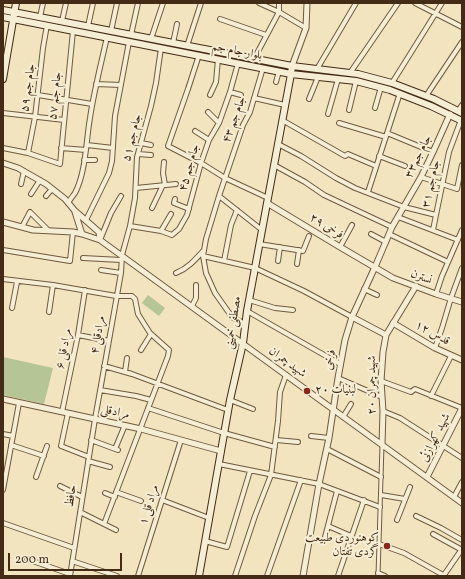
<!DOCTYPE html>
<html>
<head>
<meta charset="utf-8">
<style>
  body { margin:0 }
  #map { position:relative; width:465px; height:579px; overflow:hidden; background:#f1e4be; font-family:Vollkorn,serif }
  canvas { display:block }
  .frame { position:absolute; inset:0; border:4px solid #442b15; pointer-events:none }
  .scale { position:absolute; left:8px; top:553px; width:114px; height:18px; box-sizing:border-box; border:2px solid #442b15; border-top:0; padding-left:5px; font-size:12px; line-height:14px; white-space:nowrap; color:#442b15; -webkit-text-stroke:3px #f6edd5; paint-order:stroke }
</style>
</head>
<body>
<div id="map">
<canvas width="465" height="579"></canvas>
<div class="frame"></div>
<div class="scale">200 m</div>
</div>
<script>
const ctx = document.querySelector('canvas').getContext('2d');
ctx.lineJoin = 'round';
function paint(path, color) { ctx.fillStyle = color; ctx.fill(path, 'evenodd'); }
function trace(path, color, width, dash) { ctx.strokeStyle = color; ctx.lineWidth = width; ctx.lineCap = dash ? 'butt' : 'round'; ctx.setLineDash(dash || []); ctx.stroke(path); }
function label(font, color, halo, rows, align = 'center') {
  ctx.font = font + ' Vollkorn,Amiri,serif'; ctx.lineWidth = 4; ctx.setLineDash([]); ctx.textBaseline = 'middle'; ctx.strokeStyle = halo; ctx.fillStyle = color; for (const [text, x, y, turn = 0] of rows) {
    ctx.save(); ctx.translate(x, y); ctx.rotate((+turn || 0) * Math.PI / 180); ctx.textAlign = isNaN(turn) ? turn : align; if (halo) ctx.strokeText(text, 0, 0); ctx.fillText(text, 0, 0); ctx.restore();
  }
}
paint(new Path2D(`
  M148,295L165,308L159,316L142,303Z
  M3,357L53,368L44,404L3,395Z`), '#b5c595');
const pedestrian = new Path2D(`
  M378,576L382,445`);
const minor = new Path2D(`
  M259,3L279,12L306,28
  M415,3L462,27
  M40,17L43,3
  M220,19L266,35
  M62,21L66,3
  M88,26L93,3
  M111,31L117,3
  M131,35L138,3
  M151,39L163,3
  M173,43L177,24
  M187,46L201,3
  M199,55L188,89L168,146L201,163L225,178L268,198
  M254,59L279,12V3
  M317,69L356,3
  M350,73L398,3
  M276,82L279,71
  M392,83L442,3
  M96,84L121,85
  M230,92L241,95
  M38,95L92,104
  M210,95L216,82L218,59
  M426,96L462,42
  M254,98L285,105
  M309,99L318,77
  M375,108L381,87
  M349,110L356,81
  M458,111L462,105
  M208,112L219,123
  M3,113L64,120
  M328,114L338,79
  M282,120L345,156L348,154L376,166
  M339,123L386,137
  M195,131L209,140
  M387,133L433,152
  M141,143L151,145
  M278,144L301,156L336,178L355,188L404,207L436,215
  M87,145L113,148
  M3,148L28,153L60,164L73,31
  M61,148L86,150
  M28,153L35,117L43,48L47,25
  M138,154L151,155
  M379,156L405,166
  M84,160H95
  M164,162L163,173L165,185
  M274,165L305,182L324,195L392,227
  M421,177L457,189L462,165
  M21,184L24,171
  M136,188L176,184
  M368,192L400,93
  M31,194L40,180
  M46,196L52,189
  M219,196L262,230
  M175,199L174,203L189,209
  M68,203C70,199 73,196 75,193C86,172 86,141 90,118C94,91 101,64 107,37
  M152,208L163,185
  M398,217L458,240
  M86,220L109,173L112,161L115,116L129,42
  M130,226L161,231L172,235L179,229L187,215L201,163L209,140L219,123L230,92L238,63
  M22,227L30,212L48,230
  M433,230L436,215L449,152L461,120
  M161,231L171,214
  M371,234L386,242
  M389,234L448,262
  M100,240L111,213L121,196
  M259,244L303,251L309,236
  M340,247L352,225
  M3,250L70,261L73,232
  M203,256L255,268L304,291L352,317
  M83,258L121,260
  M224,261L231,225L237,210
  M278,261L280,247
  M297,264L299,250
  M101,270L121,273
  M176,273C188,268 195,260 203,251
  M3,279L53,285L116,296H132L135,299L138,314L150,333L169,350L168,356L104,524
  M364,289L377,295
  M436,294L442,276L462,230
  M249,300L275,308L293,310
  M192,306L196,298V285
  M12,308L17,282
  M247,311L340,364
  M49,312L53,285
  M245,324L232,317L215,293L206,273L203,256L206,239L219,196L243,125L250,112L263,68
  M78,335L109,341
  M435,348L442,328L451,298L462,268
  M141,350L151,334
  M104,366L132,374L228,410
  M125,372L127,358
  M338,378L382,397
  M381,381L411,392L415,389L462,408
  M100,390L136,396L151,400
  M431,396L451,356
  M230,400L253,409
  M148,408L224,433L275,447
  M383,411L400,418L462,458
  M62,412L78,335L85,290
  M68,413L61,446L89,457
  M343,417L351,404
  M3,434L13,436
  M311,436L329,438
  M91,440L118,450
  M276,440L298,442
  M11,445L44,456
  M115,449L125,425
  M327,449L381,477
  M88,461L110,467
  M219,464L319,484L380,507
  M36,477L47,446
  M60,486L82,497
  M3,490L19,403
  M116,492L141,501
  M105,493L115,497
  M381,495L405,499
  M454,497L462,482
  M162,500L209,518
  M80,512L116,530
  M416,516L441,528L462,540
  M397,520L410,487
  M3,523L74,548
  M328,526L351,536
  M433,534L462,550
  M325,537L337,491
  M205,541L227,547L250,471
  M379,544L404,553L445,576
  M27,559L70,574
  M72,561L117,576
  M378,573L385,576
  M444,575L462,549
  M70,576L95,419L121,273L122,255L130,226L135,198L137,157L151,106L156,83L161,48
  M138,576L181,440
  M235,576L255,516L271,475L278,421L280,392L286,375
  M267,576L301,480
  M338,576L364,500`);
const tertiary = new Path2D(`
  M292,66L306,28L307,3
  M3,163L18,168L46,184L65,199L75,211L99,232L100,240L462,503
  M267,203L340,247L393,278L436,294L462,302
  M75,212L82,234
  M3,222L33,230L73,232L82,234L100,240
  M352,317L386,335
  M393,323L435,348L462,360
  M3,399L141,429L221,451
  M382,445L383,411L381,381L383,352L386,335L416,286
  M427,477L462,408
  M303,576L319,484L329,438L338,378L345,340L352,317L375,267L392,227L421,177L433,152L450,114`);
const secondary = new Path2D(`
  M3,10L292,66L358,74L392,83L434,99L462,113
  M3,17L291,74L356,81L390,90L431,106L462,121
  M3,79L16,3
  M199,576L230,400L243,343L247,311L291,74L292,66`);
trace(pedestrian, '#6f593f', 5);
trace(minor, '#6f593f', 6);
trace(tertiary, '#6f593f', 7);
trace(secondary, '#442b15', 8);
trace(pedestrian, '#f6edd5', 3);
trace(minor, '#f6edd5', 4);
trace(tertiary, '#f6edd5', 5);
trace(secondary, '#f6edd5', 6);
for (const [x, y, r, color] of [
  [307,391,4,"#8f2418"],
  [387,546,4,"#8f2418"]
]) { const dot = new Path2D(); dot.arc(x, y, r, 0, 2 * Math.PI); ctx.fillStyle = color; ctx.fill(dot); trace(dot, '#f6edd5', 1.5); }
label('12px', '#442b15', '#f6edd5', [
  ["بلوار جام جم",237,52,11],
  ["جام جم ۵۹",29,88,-82],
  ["جام جم ۵۷",56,96,-84],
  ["جام جم ۴۳",235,120,-70],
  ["جام جم ۵۱",133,138,-76],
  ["جام جم۳۳",419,157,-64],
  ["جام جم ۴۵",190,168,-74],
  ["جام جم ۳۱",432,184,-78],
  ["فرخی ۲۹",326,227,31],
  ["نسترن",421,278,21],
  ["مصطفی خمینی",234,323,-81],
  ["قدس ۱۲",432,334,29],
  ["مرادقلی ۴",99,335,-80],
  ["مراد قلی ۶",65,349,-79],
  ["فرخی",331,360,-79],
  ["شهید چمران",287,363,36],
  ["شهید چمران ۲۰",373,385,-90],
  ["مرادقلی",115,413,12],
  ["شهید کهرازئی",436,438,-63],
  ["حافظ",72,496,-81],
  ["مراد قلی ۱",150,505,-73]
]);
label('12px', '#442b15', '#f6edd5', [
  ["لبنیات ۲۰",315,391],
  ["کوهنوردی طبیعت",379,539,"right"],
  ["گردی تفتان",379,553,"right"]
], 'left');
</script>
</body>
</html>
